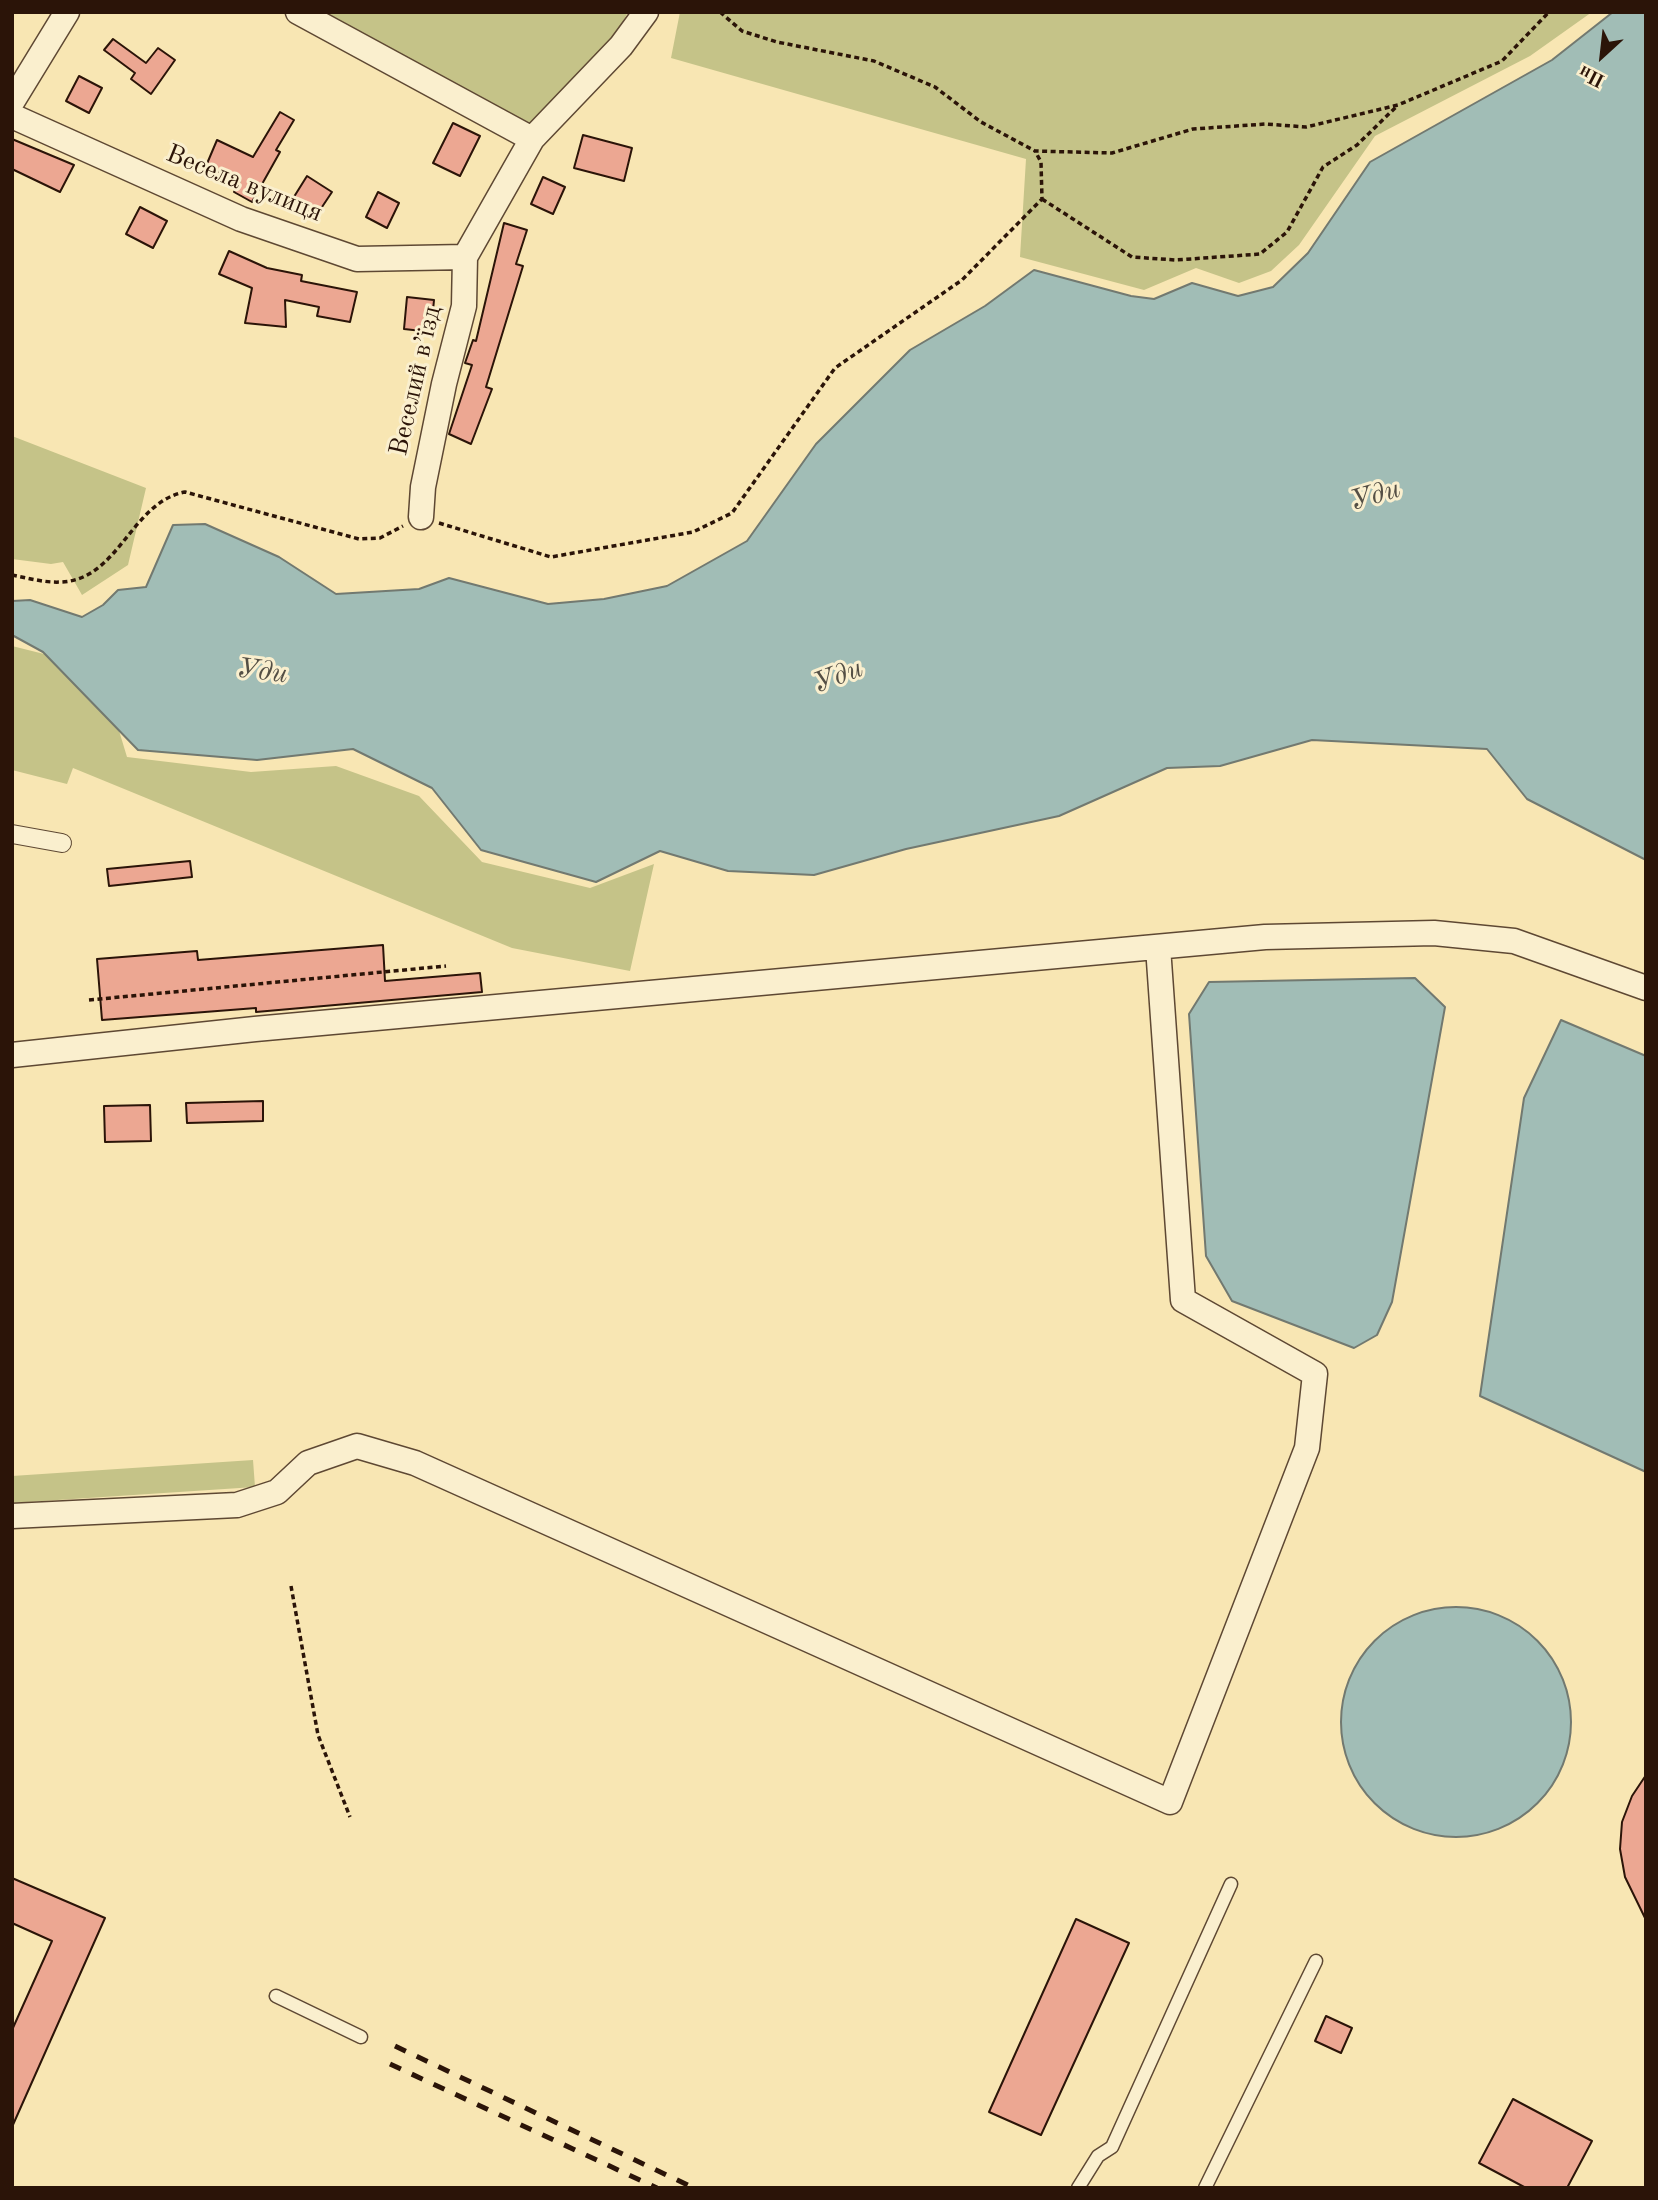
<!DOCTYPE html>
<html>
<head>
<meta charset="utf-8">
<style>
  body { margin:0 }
  #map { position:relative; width:1658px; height:2200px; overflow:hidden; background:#f8e6b3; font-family:"Old Standard TT",serif }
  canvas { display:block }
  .frame { position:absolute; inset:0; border:14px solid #2b1408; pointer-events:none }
  .north { position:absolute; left:1567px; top:21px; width:70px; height:70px; -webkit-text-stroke:5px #faefce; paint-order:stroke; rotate:207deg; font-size:19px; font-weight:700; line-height:28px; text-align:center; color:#2b1408 }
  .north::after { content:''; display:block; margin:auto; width:24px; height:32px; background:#2b1408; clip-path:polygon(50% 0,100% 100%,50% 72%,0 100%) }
</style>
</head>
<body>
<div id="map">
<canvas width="1658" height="2200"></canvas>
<div class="frame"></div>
<div class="north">Пн</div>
</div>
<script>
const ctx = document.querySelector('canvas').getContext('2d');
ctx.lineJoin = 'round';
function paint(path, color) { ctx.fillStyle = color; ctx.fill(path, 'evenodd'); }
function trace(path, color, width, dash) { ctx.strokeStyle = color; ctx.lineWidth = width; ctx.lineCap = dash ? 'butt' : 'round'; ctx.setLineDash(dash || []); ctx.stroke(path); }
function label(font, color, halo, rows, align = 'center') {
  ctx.font = font + ' "Old Standard TT",serif'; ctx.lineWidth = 6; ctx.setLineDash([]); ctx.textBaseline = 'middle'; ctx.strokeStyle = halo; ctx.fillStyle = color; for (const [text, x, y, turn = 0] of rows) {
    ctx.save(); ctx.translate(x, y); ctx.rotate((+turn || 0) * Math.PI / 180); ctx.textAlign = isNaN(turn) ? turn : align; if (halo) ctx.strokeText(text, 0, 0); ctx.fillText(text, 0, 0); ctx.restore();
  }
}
paint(new Path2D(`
  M314,12H628L612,42L526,127Z
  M680,12H1592L1530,56L1375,136L1299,245L1271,271L1239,283L1196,268L1144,290L1020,257L1026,159L671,58Z
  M12,436L146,488L128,565L82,595L63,562L51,564L12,559Z
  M12,646L100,668L127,757L251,772L336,766L419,796L482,862L590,888L654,864L630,971L512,948L73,768L67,784L12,770Z
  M253,1460L255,1487L12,1503V1476Z`), '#c5c388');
const water = new Path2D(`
  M1613,12H1646V860L1527,799L1487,749L1312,740L1220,766L1167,768L1059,816L906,849L814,875L728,871L660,851L596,882L481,850L432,788L353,749L257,760L138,750L43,652L12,635V601L30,600L82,617L103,605L118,590L146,587L173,525L205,524L279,557L336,594L419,589L449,578L548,604L604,599L667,586L747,541L816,444L910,350L985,306L1034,270L1131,296L1154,299L1192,283L1238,296L1273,287L1308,253L1370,162L1552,60Z
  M1415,978L1445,1007L1392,1302L1377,1335L1354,1348L1232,1301L1206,1256L1189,1014L1209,982Z
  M1561,1020L1646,1056V1472L1480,1396L1524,1098Z
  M1341 1722a115 115 0 1 1 230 0a115 115 0 1 1-230 0Z`);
paint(water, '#a1bdb6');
trace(water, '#727970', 2);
const building = new Path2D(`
  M113,39L146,63L158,48L175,60L151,94L131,79L135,73L104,50Z
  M79,76L102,88L89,113L66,101Z
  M280,112L294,120L276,150L280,152L252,202L234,192L240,181L206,166L217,140L253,157Z
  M453,123L480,136L460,176L433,163Z
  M583,135L632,148L624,181L574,168Z
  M12,139L74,165L60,192L12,169Z
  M307,176L332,192L316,216L292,200Z
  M543,177L565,187L553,214L531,204Z
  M378,192L399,203L387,228L366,217Z
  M140,207L167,221L153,248L126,234Z
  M504,223L527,230L516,264L523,266L486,387L492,389L471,444L449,434L472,365L465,363L473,340L476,341Z
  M229,251L267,268L302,275L301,281L357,292L350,322L317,316L319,307L285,300L286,327L245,323L252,288L219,274Z
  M407,297L434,300L431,332L404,329Z
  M190,861L192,877L109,886L107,869Z
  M383,945L385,981L480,973L482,992L256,1012V1008L102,1020L97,959L197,951L198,960Z
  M263,1101V1121L187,1123L186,1103Z
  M150,1105L151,1141L105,1142L104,1106Z
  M1646,1775V1920L1625,1877L1620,1849L1622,1822L1632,1796Z
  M12,1878L105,1918L12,2127V2030L52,1941L12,1923Z
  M1076,1919L1129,1943L1041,2135L989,2112Z
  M1326,2016L1352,2028L1341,2053L1315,2041Z
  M1513,2099L1592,2141L1567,2188H1526L1479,2163Z`);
paint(building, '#eca792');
trace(building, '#2b1408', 2);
const service = new Path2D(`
  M276,1996L361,2037
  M1078,2188L1098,2156L1112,2147L1231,1884
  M1205,2188L1316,1961`);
const pedestrian = new Path2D(`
  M12,834L62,843`);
const minor = new Path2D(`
  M298,12L532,139
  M12,102L67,12
  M12,116L241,219L357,259L465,257
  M421,517L423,487L444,384L464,306L465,257L532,139L621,46L646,12
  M12,1055L255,1029L1265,937L1434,933L1514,941L1646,988
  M12,1516L237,1505L277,1492L308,1463L357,1446L415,1463L1170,1802L1307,1448L1315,1374L1183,1300L1158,947`);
trace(service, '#5e4833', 15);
trace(pedestrian, '#5e4833', 20);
trace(minor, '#5e4833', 27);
trace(new Path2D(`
  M720,12L742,31L777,42L874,61L935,87L981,122L1035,151
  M1042,199L1132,257L1176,260L1260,254L1287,232L1323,167L1357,145L1397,106
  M439,523L551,557L693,532L732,513L835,368L962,280L1042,199L1041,162L1035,151L1112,153L1193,129L1266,124L1306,127L1398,105L1502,61L1549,12
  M12,575C28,578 45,583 61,582C119,580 131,502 185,492L359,539L380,538L403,526
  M89,1000L446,966
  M291,1586L318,1735L350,1817`), '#2b1408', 3.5, [5, 3.5]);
trace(service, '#faefce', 12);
trace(pedestrian, '#faefce', 18);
trace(minor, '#faefce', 24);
trace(new Path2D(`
  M395,2046L694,2188
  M390,2064L657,2188`), '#2b1408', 5, [12, 12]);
label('26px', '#2b1408', '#faefce', [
  ["Весела вулиця",244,184,22],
  ["Веселий в’їзд",416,381,-77]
]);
label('italic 28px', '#544f45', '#faefce', [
  ["Уди",1375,496,-16],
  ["Уди",262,672,7],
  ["Уди",838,677,-21]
]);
</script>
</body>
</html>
